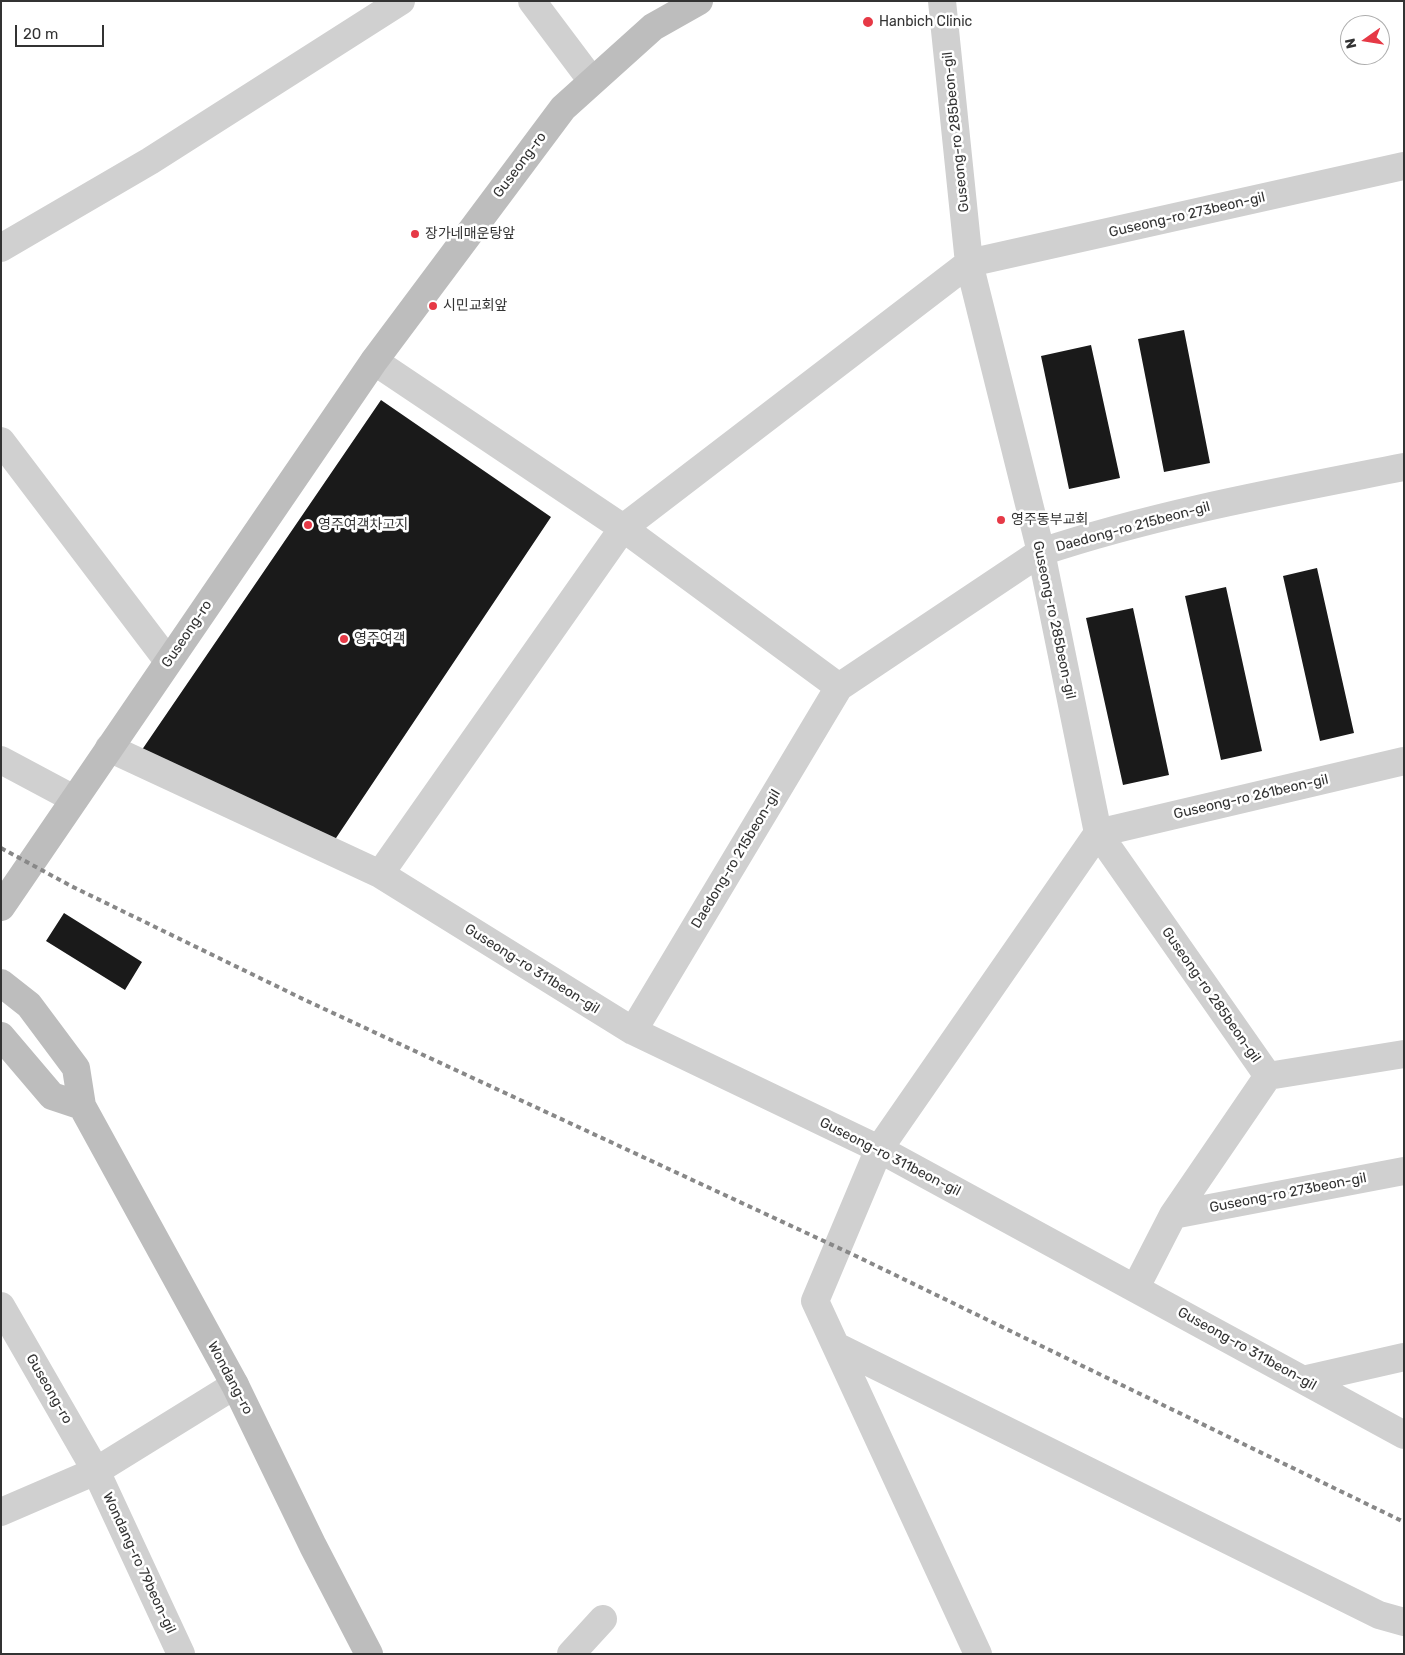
<!DOCTYPE html>
<html>
<head>
<meta charset="utf-8">
<style>
  body { margin:0 }
  #map { position:relative; width:1405px; height:1655px; overflow:hidden; background:#fff; font-family:Rubik,sans-serif }
  canvas { display:block }
  .frame { position:absolute; inset:0; border:2px solid #333; pointer-events:none }
  .north { position:absolute; left:1340px; top:15px; width:50px; height:50px; box-sizing:border-box; background:#fff; border:1px solid #adadad; border-radius:50%; rotate:257deg; font-size:14px; font-weight:700; line-height:20px; text-align:center; color:#333 }
  .north::after { content:''; display:block; margin:auto; width:18px; height:22px; background:#e63946; clip-path:polygon(50% 0,100% 100%,50% 72%,0 100%) }
  .scale { position:absolute; left:15px; top:25px; width:89px; height:22px; box-sizing:border-box; border:2px solid #333; border-top:0; padding-left:6px; font-size:15px; line-height:18px; white-space:nowrap; color:#333; -webkit-text-stroke:4px #fff; paint-order:stroke }
</style>
</head>
<body>
<div id="map">
<canvas width="1405" height="1655"></canvas>
<div class="frame"></div>
<div class="north">N</div>
<div class="scale">20 m</div>
</div>
<script>
const ctx = document.querySelector('canvas').getContext('2d');
ctx.lineJoin = 'round';
function paint(path, color) { ctx.fillStyle = color; ctx.fill(path, 'evenodd'); }
function trace(path, color, width, dash) { ctx.strokeStyle = color; ctx.lineWidth = width; ctx.lineCap = dash ? 'butt' : 'round'; ctx.setLineDash(dash || []); ctx.stroke(path); }
function label(font, color, halo, rows, align = 'center') {
  ctx.font = font + ' Rubik,"Noto Sans KR",sans-serif'; ctx.lineWidth = 5; ctx.setLineDash([]); ctx.textBaseline = 'middle'; ctx.strokeStyle = halo; ctx.fillStyle = color; for (const [text, x, y, turn = 0] of rows) {
    ctx.save(); ctx.translate(x, y); ctx.rotate((+turn || 0) * Math.PI / 180); ctx.textAlign = isNaN(turn) ? turn : align; if (halo) ctx.strokeText(text, 0, 0); ctx.fillText(text, 0, 0); ctx.restore();
  }
}
paint(new Path2D(`
  M1184,330L1210,463L1164,472L1138,339Z
  M1091,345L1120,478L1069,489L1041,356Z
  M381,400L551,517L328,850L135,760Z
  M1317,568L1354,733L1320,741L1283,576Z
  M1226,587L1262,751L1221,760L1185,596Z
  M1133,608L1169,775L1123,785L1086,618Z
  M64,913L142,962L125,990L46,941Z`), '#1a1a1a');
trace(new Path2D(`
  M532,1L592,81
  M942,1L969,263L1041,552L1098,833L1268,1076
  M1,248L150,161L401,1
  M374,361L623,528L839,687
  M1,441L168,661
  M109,748L380,874L633,1031L879,1149L1404,1435
  M1,760L74,799
  M380,874L623,528L969,263L1404,166
  M633,1031L839,687L1041,552C1158,513 1282,491 1404,467
  M1268,1076L1404,1054
  M1173,1215L1404,1171
  M1136,1287L1173,1215L1268,1076
  M1,1306L96,1471L181,1654
  M836,1346L1379,1615L1404,1622
  M1303,1380L1404,1357
  M1,1512L96,1471L235,1385
  M571,1654L603,1619
  M978,1654L815,1301L879,1149L1098,833L1404,761`), '#d0d0d0', 28);
trace(new Path2D(`
  M1,907L374,361L563,108L653,27L699,1
  M1,983L29,1005L76,1068L82,1106L235,1385L313,1546L369,1654
  M1,1036L52,1096L82,1106`), '#bdbdbd', 28);
trace(new Path2D(`
  M1,848L71,886L305,1000L856,1256L1404,1522`), '#888', 4, [5, 4]);
for (const [x, y, r, color] of [
  [868,22,6,"#e63946"],
  [415,234,5,"#e63946"],
  [433,306,5,"#e63946"],
  [1001,520,5,"#e63946"],
  [308,525,5,"#e63946"],
  [344,639,5,"#e63946"]
]) { const dot = new Path2D(); dot.arc(x, y, r, 0, 2 * Math.PI); ctx.fillStyle = color; ctx.fill(dot); trace(dot, '#fff', 2); }
label('14px', '#333', '#fff', [
  ["Hanbich Clinic",879,22],
  ["장가네매운탕앞",425,234],
  ["시민교회앞",443,306],
  ["영주동부교회",1011,520],
  ["영주여객차고지",318,525],
  ["영주여객",354,639]
], 'left');
label('14px', '#333', '#fff', [
  ["Guseong-ro 285beon-gil",956,132,-96],
  ["Guseong-ro",520,165,-53],
  ["Guseong-ro 273beon-gil",1187,215,-13],
  ["Daedong-ro 215beon-gil",1133,527,-15],
  ["Guseong-ro 285beon-gil",1054,620,78],
  ["Guseong-ro",187,634,-56],
  ["Guseong-ro 261beon-gil",1251,797,-13],
  ["Daedong-ro 215beon-gil",736,859,-59],
  ["Guseong-ro 311beon-gil",532,969,32],
  ["Guseong-ro 285beon-gil",1211,995,55],
  ["Guseong-ro 311beon-gil",890,1157,27],
  ["Guseong-ro 273beon-gil",1288,1193,-11],
  ["Guseong-ro 311beon-gil",1247,1349,29],
  ["Wondang-ro",230,1378,62],
  ["Guseong-ro",49,1389,60],
  ["Wondang-ro 79beon-gil",139,1563,65]
]);
</script>
</body>
</html>
